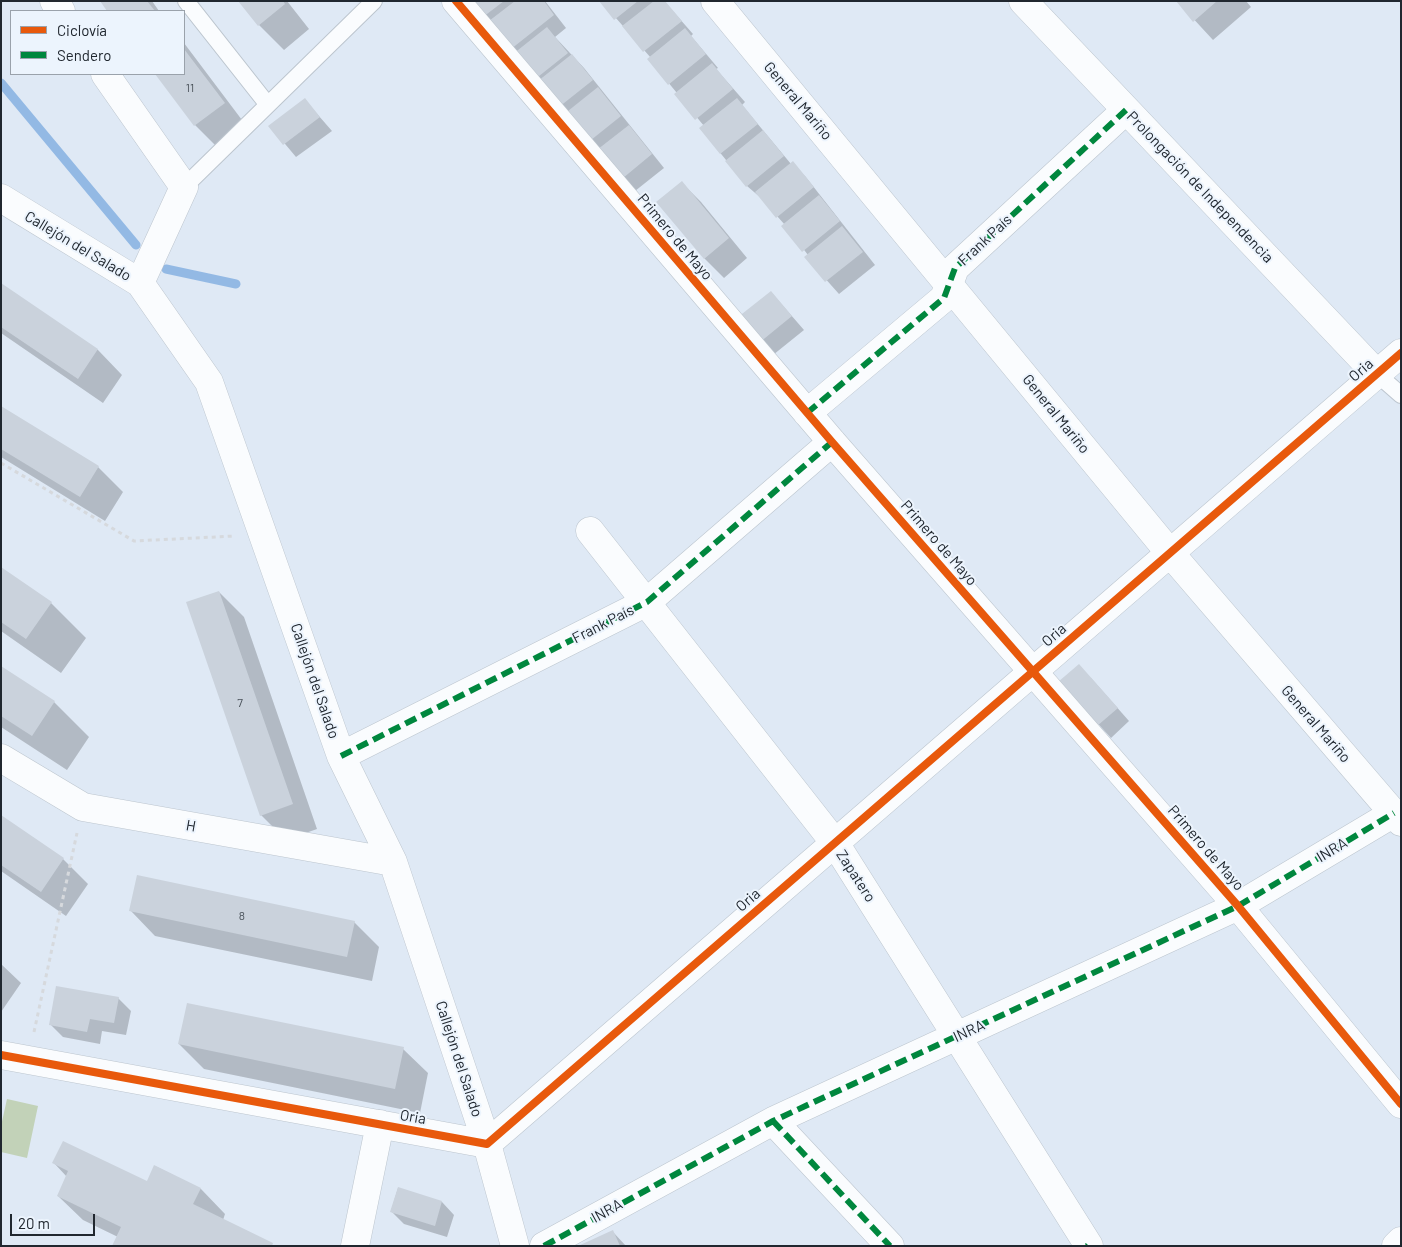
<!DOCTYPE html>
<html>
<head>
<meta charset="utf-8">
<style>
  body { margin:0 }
  #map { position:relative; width:1402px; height:1247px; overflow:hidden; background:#dfe9f5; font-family:Barlow,sans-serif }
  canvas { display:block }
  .frame { position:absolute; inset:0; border:2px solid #20272f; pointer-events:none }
  .legend { position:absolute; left:10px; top:10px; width:175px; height:65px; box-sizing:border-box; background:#ecf4fd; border:1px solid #9aa2ab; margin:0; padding:6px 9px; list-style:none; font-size:15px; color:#20272f }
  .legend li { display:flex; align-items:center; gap:10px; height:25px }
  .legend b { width:25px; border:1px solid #9aa2ab }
  .scale { position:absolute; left:10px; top:1214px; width:85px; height:22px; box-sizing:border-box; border:2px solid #20272f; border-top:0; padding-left:6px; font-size:15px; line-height:18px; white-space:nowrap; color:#20272f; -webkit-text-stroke:4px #ecf4fd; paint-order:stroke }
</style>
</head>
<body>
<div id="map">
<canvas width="1402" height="1247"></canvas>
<div class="frame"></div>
<ul class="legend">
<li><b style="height:6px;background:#e8590c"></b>Ciclovía</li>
<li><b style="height:6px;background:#00873e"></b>Sendero</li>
</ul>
<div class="scale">20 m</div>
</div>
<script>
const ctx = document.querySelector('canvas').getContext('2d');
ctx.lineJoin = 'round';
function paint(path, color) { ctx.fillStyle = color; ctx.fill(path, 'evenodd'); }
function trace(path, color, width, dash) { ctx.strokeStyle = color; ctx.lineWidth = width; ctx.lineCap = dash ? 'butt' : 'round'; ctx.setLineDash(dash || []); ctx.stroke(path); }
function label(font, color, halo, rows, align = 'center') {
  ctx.font = font + ' Barlow,sans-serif'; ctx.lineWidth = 4; ctx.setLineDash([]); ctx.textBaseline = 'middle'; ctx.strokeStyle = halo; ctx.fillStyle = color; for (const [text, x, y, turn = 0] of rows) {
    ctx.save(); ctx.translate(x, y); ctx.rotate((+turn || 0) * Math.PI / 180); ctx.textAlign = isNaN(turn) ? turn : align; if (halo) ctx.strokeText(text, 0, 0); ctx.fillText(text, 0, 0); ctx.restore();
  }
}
paint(new Path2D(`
  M7,1099L38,1106L27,1158L1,1152V1126Z`), '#c2d2b8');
paint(new Path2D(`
  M101,1H152L159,11H109Z
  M240,1H287L309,29L284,50L259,25Z
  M472,1H545L566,28L555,37L584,68L664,168L630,195Z
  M601,1H664L693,34L691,36L718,68L716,69L745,102L742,105L791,164L805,176L875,265L839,294L806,257L808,255L785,225L761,198L747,186L701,129L704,126L649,59L651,58Z
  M1177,1H1246L1251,7L1213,40Z
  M184,43L248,128L220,150L195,125L156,74H184Z
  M305,100L332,131L296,157L270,126Z
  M682,183L701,202L747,258L724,278L705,259L658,202Z
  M1,284L98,350L122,375L103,403L1,333Z
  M771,292L804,330L768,359L755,346Z
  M1,408L98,467L123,492L105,521L1,457Z
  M1,569L51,603L86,638L61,673L1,631Z
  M219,592L244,617L317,829L286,840L261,815Z
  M1,668L54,702L89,737L67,770L1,727Z
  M1091,678L1129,721L1111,738L1060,682Z
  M1,816L63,859L88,884L66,916L1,871Z
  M131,911L354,922L379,947L372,981L155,936Z
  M1,964L21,983L1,1012Z
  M118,998L131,1011L126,1035L102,1031L100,1044L63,1037L51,1025Z
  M179,1044L403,1049L428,1073L420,1113L204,1069Z
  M54,1163L147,1183L155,1166L201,1189L225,1214L223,1220L274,1246H114L118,1237L83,1220L58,1196L67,1177Z
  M398,1188L442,1202L454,1215L447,1237L404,1224L391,1211Z
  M613,1232L626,1246H581Z`), '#0003');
trace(new Path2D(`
  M1,83L136,245
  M166,269L236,284`), '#93b9e4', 9);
paint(new Path2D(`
  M100,1H147L155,11H107Z
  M238,1H283L285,4L258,26Z
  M471,1H504L483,17Z
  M515,1H544L554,15L511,49L489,21Z
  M599,1H638L614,20Z
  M654,1H665L682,21L643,52L622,26Z
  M1176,1H1217L1193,22Z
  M547,27L568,53L534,80L513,54Z
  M685,28L706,54L668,85L647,59Z
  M184,49L225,103L194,126L155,74H184Z
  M572,54L593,80L559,107L538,81Z
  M712,63L733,89L695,120L674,94Z
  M598,87L621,116L586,144L563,115Z
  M305,98L320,117L283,145L268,126Z
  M737,98L758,124L720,154L699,128Z
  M629,125L652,154L617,183L593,153Z
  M763,130L784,156L746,187L725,161Z
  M793,161L814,187L776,218L755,192Z
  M682,181L729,238L704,259L656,202Z
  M819,195L840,221L802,252L781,226Z
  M842,226L863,252L825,282L804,257Z
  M1,283L98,349L78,379L1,327Z
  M771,291L792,316L754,347L733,321Z
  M1,406L99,466L80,497L1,449Z
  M1,567L52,602L26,639L1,622Z
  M219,591L293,804L260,816L186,602Z
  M1079,664L1118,708L1097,726L1058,682Z
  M1,666L55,701L32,736L1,716Z
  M1,815L64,858L41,892L1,865Z
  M137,875L355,921L347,957L129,911Z
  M56,986L119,997L114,1023L90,1019L87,1032L49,1025Z
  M187,1003L404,1047L395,1089L178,1044Z
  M63,1141L147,1181L154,1165L201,1188L193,1204L273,1243L272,1246H112L121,1227L57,1196L68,1171L52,1163Z
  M398,1187L442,1201L435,1226L390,1212Z
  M613,1230L620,1246H578Z`), '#cad2dc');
const service = new Path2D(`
  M186,1L268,105
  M184,187L374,1
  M1377,374L1401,395`);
const minor = new Path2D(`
  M54,1L61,11
  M456,1L832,442L1238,906L1401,1104
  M715,1L1170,553L1401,822
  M1023,1L1377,374
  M105,74L184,187L140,283
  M1,198L140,283L209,382L341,756L393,862L487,1144L515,1246
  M807,413L944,298L955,268L1126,110
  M590,531L835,843L1089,1246
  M341,756L647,602L832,442
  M1,758L83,807L393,862
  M1,1055L487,1144L1401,353
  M773,1121L890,1246
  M355,1246L380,1124
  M544,1246L773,1121L1238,906L1394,813
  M1396,1246L1401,1241`);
trace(service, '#bcc5ce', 18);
trace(minor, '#bcc5ce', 29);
trace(new Path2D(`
  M1,463L134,541L235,536
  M34,1032L77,833`), '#d6d9dd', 3, [4, 4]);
trace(service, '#fafcfe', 16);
trace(minor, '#fafcfe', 28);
trace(new Path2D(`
  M807,413L944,298L955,268L1126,110
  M341,756L647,602L832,442
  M773,1121L890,1246
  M544,1246L773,1121L1238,906L1394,813
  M1087,1246L1088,1245`), '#00873e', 6, [12, 6]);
trace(new Path2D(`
  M456,1L832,442L1238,906L1401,1104
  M1,1055L487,1144L1401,353`), '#e8590c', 8);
label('12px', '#4a525a', null, [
  ["11",190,88],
  ["7",240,703],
  ["8",242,916]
]);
label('15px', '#20272f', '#ecf4fd', [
  ["General Mariño",798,101,50],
  ["Prolongación de Independencia",1200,187,46],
  ["Primero de Mayo",675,237,50],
  ["Frank País",985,240,-43],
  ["Callejón del Salado",78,246,31],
  ["Oria",1361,370,-41],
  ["General Mariño",1056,414,51],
  ["Primero de Mayo",939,543,49],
  ["Frank País",603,624,-27],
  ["Oria",1054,635,-41],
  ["Callejón del Salado",315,681,71],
  ["General Mariño",1316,724,49],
  ["H",191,826,10],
  ["Primero de Mayo",1206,848,49],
  ["INRA",1332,850,-31],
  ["Zapatero",856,876,57],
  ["Oria",748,900,-41],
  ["INRA",969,1031,-25],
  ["Callejón del Salado",459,1059,72],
  ["Oria",413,1117,10],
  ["INRA",607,1211,-29]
]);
</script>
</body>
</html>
